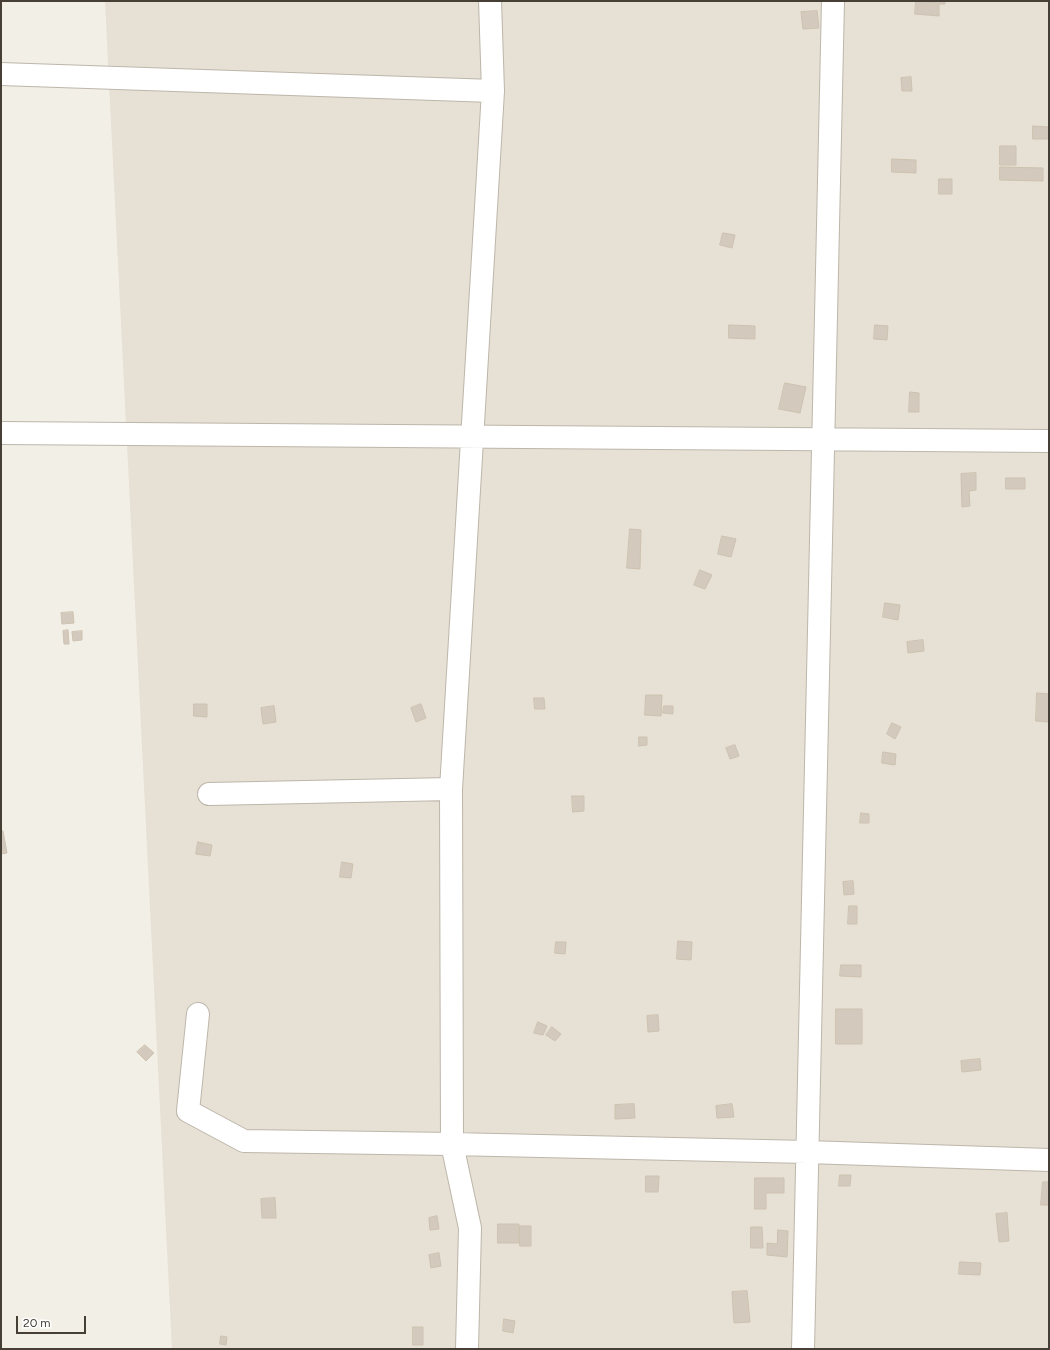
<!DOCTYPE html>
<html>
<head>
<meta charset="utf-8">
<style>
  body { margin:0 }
  #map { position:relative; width:1050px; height:1350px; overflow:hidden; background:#f2efe7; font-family:Figtree,sans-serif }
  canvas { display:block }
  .frame { position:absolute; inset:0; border:2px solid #453f36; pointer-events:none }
  .scale { position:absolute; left:16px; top:1316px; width:70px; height:18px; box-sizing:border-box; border:2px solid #453f36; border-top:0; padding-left:5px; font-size:12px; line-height:14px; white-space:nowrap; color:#453f36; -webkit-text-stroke:3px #fff; paint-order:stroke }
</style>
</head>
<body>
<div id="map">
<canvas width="1050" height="1350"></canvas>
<div class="frame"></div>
<div class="scale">20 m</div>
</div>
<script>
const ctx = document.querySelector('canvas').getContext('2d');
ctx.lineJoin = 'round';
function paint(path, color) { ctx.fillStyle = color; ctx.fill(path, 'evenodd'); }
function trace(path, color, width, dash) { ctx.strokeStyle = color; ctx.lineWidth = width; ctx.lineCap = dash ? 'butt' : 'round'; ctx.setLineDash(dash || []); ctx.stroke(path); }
paint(new Path2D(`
  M105,1H1049V1349H172Z`), '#e6e0d5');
const building = new Path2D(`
  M916,1L932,2L945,1V4H939V16L915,14Z
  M817,11L819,28L803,29L801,12Z
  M911,77L912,91H902L901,78Z
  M1033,126L1049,127V139H1033Z
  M1000,146H1016V165H1000Z
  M892,159L916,160V173L892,172Z
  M1000,167L1043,168V181L1000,180Z
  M939,179H952V194H939Z
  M723,233L735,235L732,248L720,245Z
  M729,325L755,326V339L729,338Z
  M875,325L888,326L887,340L874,339Z
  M785,383L806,387L800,413L779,409Z
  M910,392L919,393V412H909Z
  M976,473V490L969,491L970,506L962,507L961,474Z
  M1006,478H1025V489H1006Z
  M630,529L641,530L640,569L627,568Z
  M722,536L736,539L731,557L718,554Z
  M700,570L712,575L705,589L694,585Z
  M885,603L900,605L898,620L883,617Z
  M73,612L74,623L62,624L61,613Z
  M68,630L69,644H64L63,631Z
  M82,631V640L73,641L72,632Z
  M923,640L924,651L908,653L907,642Z
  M1037,693L1049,694V722L1036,721Z
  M646,695H662L661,716L645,715Z
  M534,698H544L545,709H535Z
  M194,704H207V717L194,716Z
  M421,704L426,718L416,722L411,708Z
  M274,706L276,722L263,724L261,708Z
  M664,706H673V714L663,713Z
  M892,723L901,727L895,739L887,734Z
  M639,737H647V745L639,746Z
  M735,745L739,756L730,759L726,748Z
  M883,752L896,754L895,765L882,763Z
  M572,796H584V811L573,812Z
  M861,813L869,814V823H860Z
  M1,831H3L7,853L1,854Z
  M198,842L212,845L210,856L196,854Z
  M342,862L353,864L351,878L340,877Z
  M853,881L854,894L844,895L843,882Z
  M849,906H857V924H848Z
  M678,941L692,942L691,960L677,959Z
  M556,942H566L565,954L555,953Z
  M841,965H861V977L840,976Z
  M836,1009H862V1044H836Z
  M658,1015L659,1031L648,1032L647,1016Z
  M538,1022L547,1026L543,1035L534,1033Z
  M552,1027L561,1034L555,1041L546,1035Z
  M145,1045L154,1053L146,1061L137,1052Z
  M980,1059L981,1070L962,1072L961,1061Z
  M634,1104L635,1118L615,1119V1105Z
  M732,1104L734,1117L717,1118L716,1106Z
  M840,1175H851L850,1186H839Z
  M646,1176H659L658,1192H646Z
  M755,1178H784V1193H766V1209H755Z
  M1043,1182H1049V1205H1041Z
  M275,1198L276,1218H262L261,1199Z
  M1007,1213L1009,1241L999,1242L996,1214Z
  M437,1216L439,1229L430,1230L429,1218Z
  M498,1224H519V1243H498Z
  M520,1226H531V1246H520Z
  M751,1227H762L763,1248H751Z
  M778,1230L788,1231L787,1257L767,1255V1243L777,1244Z
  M439,1253L441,1266L431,1268L429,1255Z
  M960,1262L981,1263L980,1275L959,1274Z
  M747,1291L750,1322L734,1323L732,1292Z
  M504,1319L515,1321L513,1333L503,1331Z
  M413,1327H423V1345H413Z
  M221,1336L227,1337L226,1345L220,1344Z`);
paint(building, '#d3cabd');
trace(building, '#cec2b0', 1);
const street = new Path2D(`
  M1,74L493,91
  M1,433L1049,441
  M209,794L451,789
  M198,1014L188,1111L244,1141L452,1144L807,1152L1049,1160
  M467,1349L470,1228L452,1144L451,789L493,91L490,1
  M803,1349L833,1`);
trace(street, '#bdb6aa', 24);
trace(street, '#fff', 22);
</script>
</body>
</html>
